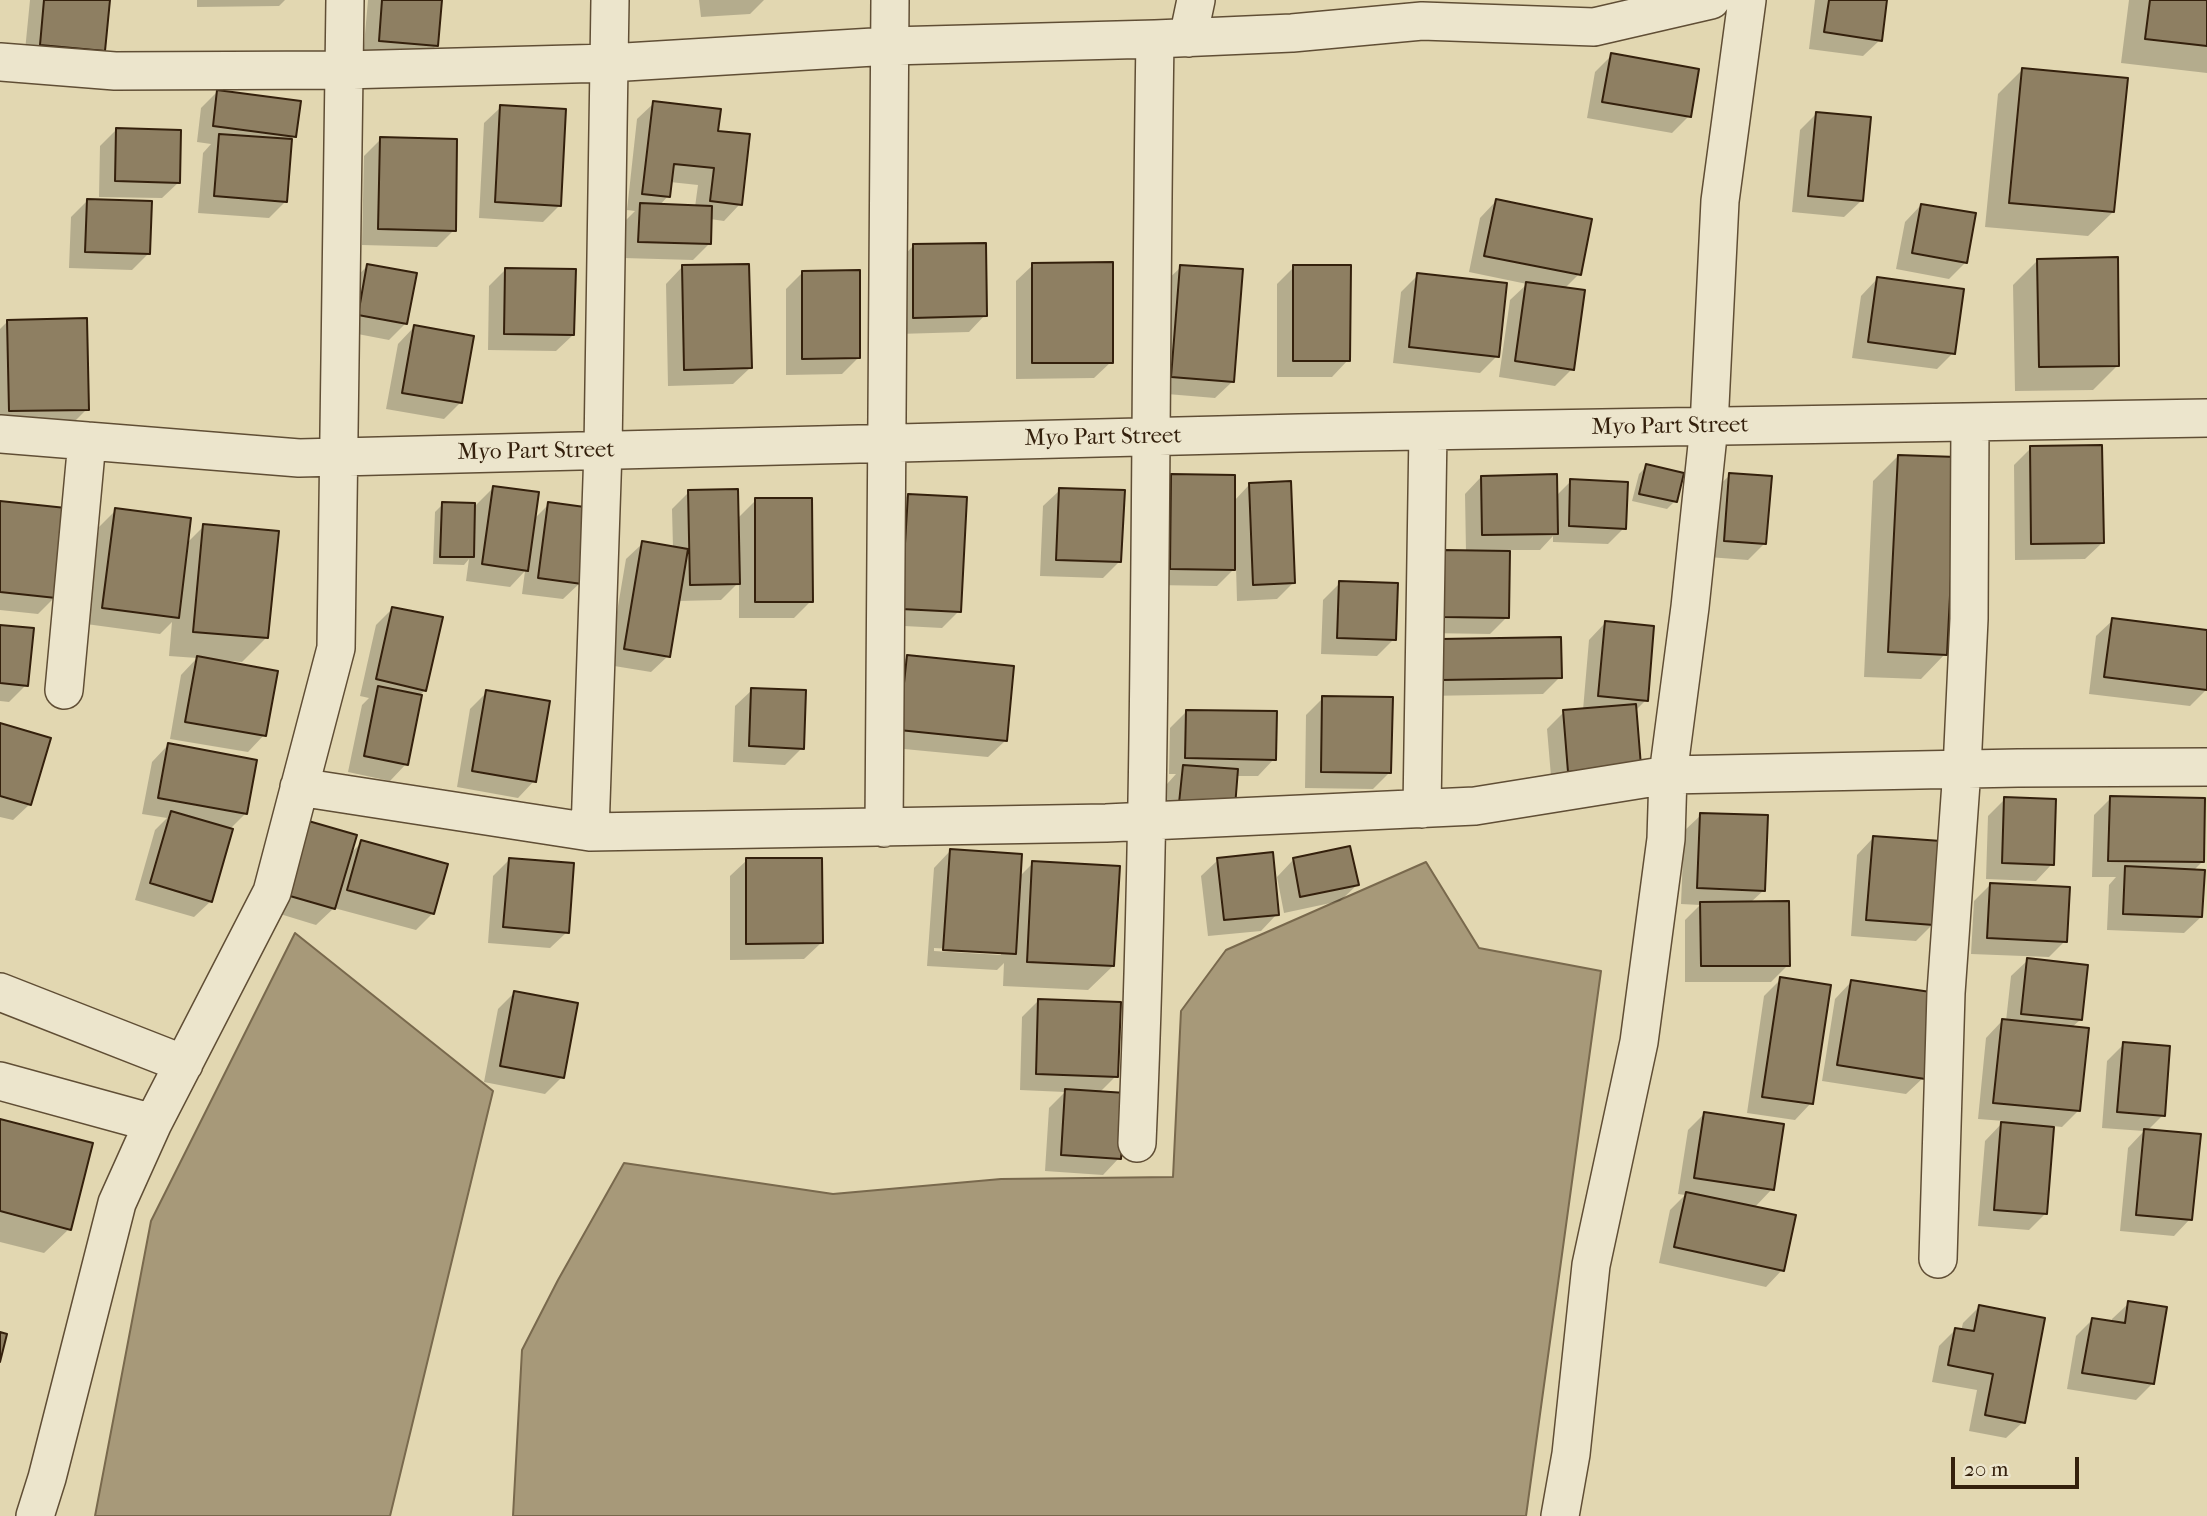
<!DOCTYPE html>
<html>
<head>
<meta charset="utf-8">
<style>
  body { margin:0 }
  #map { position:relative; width:2207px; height:1516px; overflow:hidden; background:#e2d7b1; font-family:"IM FELL French Canon",serif }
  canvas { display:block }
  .scale { position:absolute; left:1951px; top:1457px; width:128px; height:32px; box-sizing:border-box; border:4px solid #34200c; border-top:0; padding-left:9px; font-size:21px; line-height:24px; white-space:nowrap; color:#34200c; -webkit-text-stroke:5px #ece5cc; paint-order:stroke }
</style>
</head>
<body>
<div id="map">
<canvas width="2207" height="1516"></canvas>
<div class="scale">20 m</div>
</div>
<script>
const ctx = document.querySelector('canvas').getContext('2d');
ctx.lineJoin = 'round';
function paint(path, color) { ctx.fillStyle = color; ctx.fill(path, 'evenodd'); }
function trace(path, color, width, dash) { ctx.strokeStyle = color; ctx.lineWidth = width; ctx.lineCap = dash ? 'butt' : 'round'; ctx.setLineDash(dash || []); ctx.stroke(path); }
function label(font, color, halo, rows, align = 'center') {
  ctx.font = font + ' "IM FELL French Canon",serif'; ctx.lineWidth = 5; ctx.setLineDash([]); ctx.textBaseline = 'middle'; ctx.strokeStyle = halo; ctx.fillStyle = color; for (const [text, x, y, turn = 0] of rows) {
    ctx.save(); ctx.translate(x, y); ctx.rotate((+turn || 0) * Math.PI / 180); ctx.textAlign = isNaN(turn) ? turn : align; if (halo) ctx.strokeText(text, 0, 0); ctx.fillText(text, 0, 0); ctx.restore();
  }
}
const water = new Path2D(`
  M1426,862L1479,948L1601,971L1526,1516H513L522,1350L558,1280L624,1163L833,1194L1001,1179L1173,1177L1181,1011L1226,950Z
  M295,933L493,1091L390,1516H95L151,1221Z`);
paint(water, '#a79979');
trace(water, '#79694d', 2);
paint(new Path2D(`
  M30,0H108L103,50L87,67L24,61Z
  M197,0H285L279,6L197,7Z
  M368,0H440L436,46L420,62L363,57Z
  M699,0H764L750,14L701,17Z
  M1815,0H1885L1880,40L1863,56L1809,49Z
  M2129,0H2207V73L2121,63Z
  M1612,55L1689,116L1672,133L1587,118L1595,72Z
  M2022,70L2113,212L2088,236L1985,227L1998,94Z
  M218,91L294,136L290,139L286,201L269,218L198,213L203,153L211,144L197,142L201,108Z
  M654,103L716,132L740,204L724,221L710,219L709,244L693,260L623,258L624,222L635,211L627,210L637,119ZM670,182L698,185L695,207L659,206L668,196Z
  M501,107L560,205L543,222L479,218L484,123Z
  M1816,114L1861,201L1844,217L1792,212L1800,130Z
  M116,130L179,182L162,198L99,197L100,146Z
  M381,139L454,230L437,247L362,245L364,156Z
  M88,200L148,254L132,270L69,268L71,217Z
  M1496,201L1579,274L1564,289L1572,369L1555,386L1499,377L1510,300L1527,284L1469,272L1480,218Z
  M1921,205L1966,262L1949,279L1896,269L1905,222Z
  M913,246L985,315L969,332L897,334V263Z
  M2038,260L2118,365L2093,390L2015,391L2013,285Z
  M1033,265L1111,362L1094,378L1016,379V281Z
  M367,266L406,323L389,340L342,331L351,283Z
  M682,267L750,368L733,384L668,386L666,284Z
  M1181,267L1232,382L1215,398L1155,393L1164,283Z
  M1294,267L1348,360L1332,377H1277V284Z
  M506,269L573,335L556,351L488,350L489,286Z
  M803,272L858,358L842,374L786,375V289Z
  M1418,275L1497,356L1480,373L1393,363L1401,292Z
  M1877,279L1953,353L1937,369L1852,358L1861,296Z
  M8,321L87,409L70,426L0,427V329Z
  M414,327L461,402L444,419L386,409L398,344Z
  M2031,448L2102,543L2085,559L2015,560L2014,465Z
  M1898,456L1945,654L1921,679L1864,677L1873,481Z
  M1647,466L1675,501L1667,509L1632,501L1639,474Z
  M1730,475L1765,543L1748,560L1708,557L1713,491Z
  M1172,476L1234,501L1249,485L1293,583L1277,599L1237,601L1236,567L1217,586L1154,585L1155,493Z
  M1481,477L1556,496L1571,481L1624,528L1608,544L1553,542V536L1540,550H1509L1507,617L1490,634L1426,633L1466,552L1465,494Z
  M494,487L534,519L549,504L580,583L563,599L522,594L525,571L510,587L466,581L469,559L464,565L433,564L435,512L443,504L476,505Z
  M1060,490L1120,561L1103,578L1040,576L1043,506Z
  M689,492L737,519L756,500L811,601L794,618H739V582L721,600L677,601L668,656L651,672L608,665L626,559L643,543L673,548L672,509Z
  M908,495L959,611L942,628L885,625L892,512Z
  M0,503L55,597L38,614L0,610Z
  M116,510L186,544L204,526L267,637L242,662L229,661L264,735L248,752L170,739L181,675L197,658L169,656L172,622L160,634L86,624L99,527Z
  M1340,583L1394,639L1377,656L1321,654L1323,600Z
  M392,609L425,690L420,695L406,764L390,781L348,772L362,705L369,698L360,696L376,625Z
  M2113,620L2207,631V689L2190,706L2089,694L2096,636Z
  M1605,623L1646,700L1635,711L1639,766L1552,788L1547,729L1564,712L1583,710L1589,640Z
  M0,626L26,685L9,702L0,701Z
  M907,657L1005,741L988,757L883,747L891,674Z
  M1424,657L1560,677L1543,694L1425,696Z
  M752,690L802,748L785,765L733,762L735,706Z
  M487,692L534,781L518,798L457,787L470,709Z
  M1323,698L1390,772L1373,789L1305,788L1306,715Z
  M1187,711L1274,759L1258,776H1236L1163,819L1167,784L1176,774H1169L1170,728Z
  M0,725L30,804L13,820L0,817Z
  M168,745L246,813L229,830L211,901L194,917L135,900L155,830L167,818L142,814L152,762Z
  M2111,798L2202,862L2193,871L2201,917L2184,933L2107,930L2109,885L2116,877H2092L2094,815Z
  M2005,799L2052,864L2036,881L1986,879L1988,816Z
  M1701,815L1764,890L1750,903L1788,965L1771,982H1685V920L1700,905L1681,904L1684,831Z
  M1873,838L1933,924L1916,941L1851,936L1857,855Z
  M362,842L433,913L416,930L334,908L316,925L267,910L349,855Z
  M950,851L1019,877L1033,863L1113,966L1088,990L1003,986L1004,963L997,970L927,966L934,868ZM934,948L1001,952V955L934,951Z
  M510,859L567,932L550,948L488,943L493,876Z
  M747,860L821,943L804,959L730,960V876Z
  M1218,860L1277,914L1261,931L1208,936L1201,876Z
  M1293,860L1357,885L1340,901L1284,913L1277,877Z
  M1990,885L2065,941L2049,957L1971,954L1974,901Z
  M2028,960L2080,1020L2071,1028L2079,1110L2062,1127L2053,1126L2046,1213L2029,1230L1978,1226L1985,1141L2004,1121L1978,1119L1986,1038L2002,1021H2006L2011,976Z
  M1781,979L1811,1103L1795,1120L1747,1113L1764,996Z
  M1851,982L1923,1078L1906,1094L1822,1081L1835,999Z
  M514,993L562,1077L545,1094L484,1082L498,1009Z
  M1039,1000L1116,1076L1099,1093L1119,1158L1103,1175L1045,1171L1049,1108L1065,1092L1020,1090L1022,1017Z
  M2124,1044L2163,1115L2147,1131L2190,1219L2174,1236L2120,1231L2128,1148L2144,1131L2102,1128L2107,1061Z
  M1704,1114L1772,1189L1754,1208L1782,1270L1766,1287L1659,1263L1670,1210L1685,1195L1678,1194L1688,1130Z
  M0,1121L69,1229L44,1253L0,1242Z
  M2129,1303L2152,1384L2136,1400L2067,1389L2076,1336L2092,1320L2111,1323L2112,1319Z
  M1979,1307L2023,1422L2006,1438L1969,1431L1977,1390L1932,1382L1939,1346L1955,1330L1961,1331L1963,1323Z`), '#0003');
const building = new Path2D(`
  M44,0H110L105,51L40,45Z
  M382,0H442L438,46L379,41Z
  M1829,0H1887L1882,41L1824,32Z
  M2150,0H2207V46L2145,39Z
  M1611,53L1699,69L1691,117L1602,102Z
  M2022,68L2128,78L2114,212L2009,203Z
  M217,90L301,101L296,137L213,126Z
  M653,101L721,109L718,131L750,134L742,205L710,201L714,168L674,164L670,197L642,194Z
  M500,105L566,109L561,206L495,202Z
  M1816,112L1871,117L1863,201L1808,196Z
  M116,128L181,130L180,183L115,181Z
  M219,134L292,139L287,202L214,196Z
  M380,137L457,139L456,231L378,229Z
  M87,199L152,201L150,254L85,252Z
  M1496,199L1592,219L1581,275L1484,256Z
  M640,203L712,206L711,244L638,242Z
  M1921,204L1976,213L1967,263L1912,253Z
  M986,243L987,316L913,318V244Z
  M2118,257L2119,366L2039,367L2037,259Z
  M1113,262V363H1032V263Z
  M367,264L417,273L407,324L358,315Z
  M749,264L752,368L684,370L682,265Z
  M1180,265L1243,269L1234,382L1171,377Z
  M1293,265H1351L1350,361H1293Z
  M505,268L576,269L574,335L504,334Z
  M860,270V358L802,359V271Z
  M1417,273L1507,283L1499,357L1409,347Z
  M1877,277L1964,289L1955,354L1868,342Z
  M1526,282L1585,290L1574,370L1515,361Z
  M87,318L89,410L9,411L7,320Z
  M414,325L474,336L462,403L402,393Z
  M2102,445L2104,543L2031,544L2030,446Z
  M1898,455L1957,457L1947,655L1888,652Z
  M1646,464L1684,473L1677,502L1639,494Z
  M1729,473L1772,476L1766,544L1724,541Z
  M1171,474L1235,475V570L1170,569Z
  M1557,474L1558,534L1482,535L1481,476Z
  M1570,479L1628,482L1626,529L1569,526Z
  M1291,481L1295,583L1253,585L1249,483Z
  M493,486L539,492L528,571L482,564Z
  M1059,488L1125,490L1121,562L1056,560Z
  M738,489L740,584L690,585L688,490Z
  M908,494L967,497L961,612L901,609Z
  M755,498H812L813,602H755Z
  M0,501L66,508L56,598L0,592Z
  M442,502L475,503L474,557H440Z
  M548,502L592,508L582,584L538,578Z
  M115,508L191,518L179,618L102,608Z
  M203,524L279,531L268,638L193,632Z
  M642,541L688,549L670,657L624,649Z
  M1443,550L1510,551L1509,618L1442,617Z
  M1339,581L1398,583L1396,640L1337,638Z
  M392,607L443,617L426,691L376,679Z
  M2112,618L2207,630V690L2104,677Z
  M1605,621L1654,626L1648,701L1598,696Z
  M0,625L34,628L28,686L0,683Z
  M1561,637L1562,678L1441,680L1440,639Z
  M907,655L1014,666L1007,741L899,730Z
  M197,656L278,671L266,736L185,722Z
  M378,686L422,695L408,765L364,756Z
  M751,688L806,690L804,749L749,746Z
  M486,690L550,701L536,782L472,771Z
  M1322,696L1393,697L1391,773L1321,772Z
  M1636,704L1641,766L1568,772L1563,710Z
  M1186,710L1277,711L1276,760L1185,758Z
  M0,723L51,738L31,805L0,796Z
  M168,743L257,760L247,814L158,798Z
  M1183,765L1238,769L1235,807L1179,803Z
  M2110,796L2205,798L2204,862L2108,861Z
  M2004,797L2056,799L2054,865L2002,863Z
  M171,811L233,829L212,902L150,883Z
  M1700,813L1768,815L1765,891L1697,888Z
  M305,820L357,835L335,909L283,894Z
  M1873,836L1941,841L1934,925L1866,920Z
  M361,840L448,864L434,914L347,890Z
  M1350,846L1359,885L1300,897L1293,858Z
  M950,849L1022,854L1016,954L943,950Z
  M1273,852L1279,915L1224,920L1217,858Z
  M509,858L574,863L569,933L503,927Z
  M746,858H822L823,943L746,944Z
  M1032,861L1120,866L1114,966L1027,962Z
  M2125,866L2205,870L2202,917L2123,914Z
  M1990,883L2070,887L2067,942L1987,938Z
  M1789,901L1790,966H1701L1700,902Z
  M2027,958L2088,965L2082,1020L2021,1014Z
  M1780,977L1831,985L1813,1104L1762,1097Z
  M1851,980L1937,993L1925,1079L1837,1065Z
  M514,991L578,1003L564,1078L500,1066Z
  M1038,999L1121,1002L1118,1077L1036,1074Z
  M2002,1019L2089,1028L2080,1111L1993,1103Z
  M2123,1042L2170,1046L2165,1116L2117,1112Z
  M1065,1089L1126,1093L1121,1159L1061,1155Z
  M1704,1112L1784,1124L1774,1190L1694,1178Z
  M0,1119L93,1143L71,1230L0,1211Z
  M2001,1122L2054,1127L2047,1214L1994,1210Z
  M2144,1129L2201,1134L2192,1220L2136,1215Z
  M1686,1192L1796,1215L1784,1271L1674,1247Z
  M2128,1301L2167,1307L2154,1384L2082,1373L2092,1318L2125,1323Z
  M1979,1305L2045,1318L2025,1423L1985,1415L1993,1374L1948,1365L1955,1328L1974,1331Z
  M0,1332L7,1334L0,1362Z`);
paint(building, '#8e7f62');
trace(building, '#34200c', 2);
const street = new Path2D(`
  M1188,38L1196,0
  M0,62L115,71L344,70L609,63L890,46L1155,39L1292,33L1422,21L1594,27L1711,0
  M0,434L299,458L1299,433L2207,418
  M64,690L87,441
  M299,787L590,832L1106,823L1475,806L1668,775L2018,768L2207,767
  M1422,809L1428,431
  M884,828L890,0
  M590,832L603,450L610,0
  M0,992L184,1064
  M0,1081L153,1123
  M1137,1143C1153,775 1149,407 1155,39
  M1938,1259L1946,993L1962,769L1969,619L1970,422
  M35,1516L47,1478L117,1203L153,1123L272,892L336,648L345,0
  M1560,1516L1571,1454L1591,1265L1639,1042L1666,839L1668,775L1690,607L1709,426L1720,201L1747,0`);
trace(street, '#604e35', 40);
trace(street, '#ece5cc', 37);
label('23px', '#34200c', '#ece5cc', [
  ["Myo Part Street",1670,427,-1],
  ["Myo Part Street",1103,438,-1],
  ["Myo Part Street",536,452,-1]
]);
</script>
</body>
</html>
